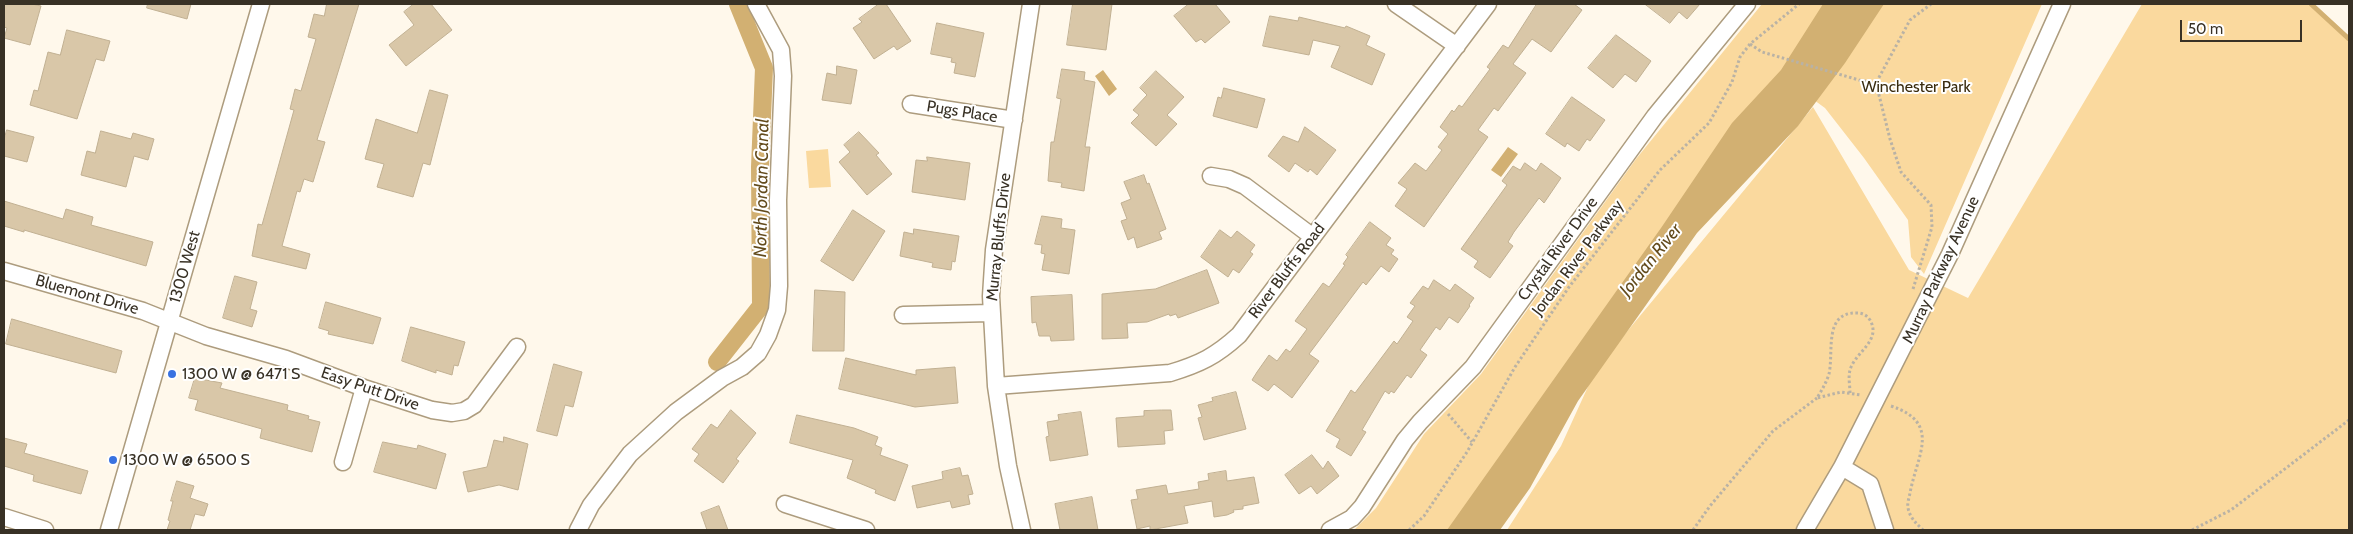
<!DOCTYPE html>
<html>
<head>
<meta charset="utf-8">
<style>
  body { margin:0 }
  #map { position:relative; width:2353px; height:534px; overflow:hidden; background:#fff8eb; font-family:Cabin,sans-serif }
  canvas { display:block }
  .frame { position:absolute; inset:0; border:5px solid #383125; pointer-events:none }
  .scale { position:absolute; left:2180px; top:20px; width:122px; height:22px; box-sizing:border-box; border:2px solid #383125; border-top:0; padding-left:6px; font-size:15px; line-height:18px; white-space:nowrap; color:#383125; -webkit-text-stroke:4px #fff; paint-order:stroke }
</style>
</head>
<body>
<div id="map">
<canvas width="2353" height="534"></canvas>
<div class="frame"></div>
<div class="scale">50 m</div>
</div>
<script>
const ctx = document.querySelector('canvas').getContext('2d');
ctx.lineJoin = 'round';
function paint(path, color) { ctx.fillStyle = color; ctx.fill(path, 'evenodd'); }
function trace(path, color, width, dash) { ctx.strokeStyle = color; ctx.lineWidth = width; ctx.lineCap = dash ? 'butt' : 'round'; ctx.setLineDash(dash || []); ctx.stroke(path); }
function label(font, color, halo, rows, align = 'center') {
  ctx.font = font + ' Cabin,sans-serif'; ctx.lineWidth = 4; ctx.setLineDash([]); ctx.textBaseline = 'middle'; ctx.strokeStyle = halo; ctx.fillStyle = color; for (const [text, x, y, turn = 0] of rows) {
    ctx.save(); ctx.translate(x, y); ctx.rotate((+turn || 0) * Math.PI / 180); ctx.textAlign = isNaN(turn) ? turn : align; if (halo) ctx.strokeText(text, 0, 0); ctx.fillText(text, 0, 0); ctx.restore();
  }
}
paint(new Path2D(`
  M1762,4H2042L1924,274L1911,257L1908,220L1864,158L1825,108L1796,87L1460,530H1354L1376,508L1424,434L1481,374L1636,159Z
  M2142,4H2309L2349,39V530H1507L1561,446L1596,369L1813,107L1909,270L1968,298Z
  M828,149L831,187L809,188L806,151Z`), '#fad99e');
paint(new Path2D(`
  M1823,4H1884L1845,63L1798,126L1697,233L1578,401L1530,488L1500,530H1447L1661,228L1732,123L1781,70Z
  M1103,70L1117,89L1109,96L1095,76Z
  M1508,147L1518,154L1501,177L1491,170Z`), '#d2b072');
trace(new Path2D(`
  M2311,4L2349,39`), '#d2b072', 5);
trace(new Path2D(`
  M717,362L761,306L760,167L764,68L738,4`), '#d2b072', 18);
const building = new Path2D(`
  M4,4H32L41,6L30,45L4,38L7,28L4,27Z
  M148,4H191L187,19L147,8Z
  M327,4H359L317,140L325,142L313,182L304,179L300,192L297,191L282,246L310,254L306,269L252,256L258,224L262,225L294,110L290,109L295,89L301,91L316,39L308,37L314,14L324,16Z
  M414,4H431L452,30L406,66L389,45L414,25L404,12Z
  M879,4H886L911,41L897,50L894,46L874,59L853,28L862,22L859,19Z
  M1073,4H1112L1106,50L1067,45Z
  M1189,4H1215L1230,22L1205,43L1201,39L1196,42L1174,16Z
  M1537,4H1574L1582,10L1551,52L1532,39L1513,64L1526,73L1498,111L1494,108L1478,130L1488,137L1424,227L1395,206L1407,189L1398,183L1415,163L1426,171L1442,150L1438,147L1448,134L1440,127L1452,110L1454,112L1459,105L1462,107L1490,69L1487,67L1503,45L1508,48Z
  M1645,4H1700L1687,19L1679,12L1670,23Z
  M1270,16L1298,21L1299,17L1345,28L1346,26L1370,36L1366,45L1385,54L1372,85L1331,67L1340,46L1313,40L1309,55L1263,46Z
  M937,23L984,33L975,77L954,73L956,63L951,62L952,58L931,54Z
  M67,30L110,41L104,61L96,59L77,119L30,105L34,90L38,91L48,52L60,55Z
  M1616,35L1651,61L1636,82L1625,74L1613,88L1588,68Z
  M837,66L857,70L851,104L822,100L827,73L836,75Z
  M1062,69L1085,72L1084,80L1095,82L1085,147H1090L1084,191L1061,187L1062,183L1048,181L1051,142H1054L1061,99L1057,98Z
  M1156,71L1184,97L1167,115L1177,124L1156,146L1131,123L1139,115L1133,110L1147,95L1140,88Z
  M1224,88L1265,99L1257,128L1213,116L1218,97L1221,98Z
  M430,90L448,95L430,165L423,163L413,197L377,187L384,164L365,159L376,119L417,133Z
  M1572,97L1605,120L1590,141L1587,139L1579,151L1567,143L1565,147L1546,134Z
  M1305,127L1336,150L1317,175L1310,169L1308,172L1295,163L1289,172L1268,156L1283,136L1298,142Z
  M7,130L34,137L27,162L4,156V140Z
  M101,131L131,139L133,133L154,139L148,160L134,156L126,187L81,175L87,151L95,153Z
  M859,132L879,153L876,155L892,174L867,195L839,162L850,152L844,145Z
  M927,157L970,163L965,200L912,192L916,160L927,161Z
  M1525,163L1536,171L1541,163L1561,178L1544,203L1539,198L1514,232L1508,242L1513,246L1490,278L1474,267L1478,261L1461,249L1507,185L1502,181L1513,166L1520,170Z
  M1144,175L1147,184L1149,183L1166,229L1159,232L1162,239L1137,248L1134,237L1128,240L1121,221L1127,219L1121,203L1131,199L1124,182Z
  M4,201L63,219L66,209L93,217L91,225L153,242L146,266L24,230V232L4,226Z
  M853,210L885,231L853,281L821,261Z
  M1042,216L1062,219L1061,228L1075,230L1069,274L1042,270L1045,254L1041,253L1042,245L1035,244Z
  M1370,222L1391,238L1386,245L1394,250L1391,254L1398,259L1389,272L1381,266L1366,285L1363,282L1309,354L1319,361L1292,398L1274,384L1268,391L1252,380L1257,372L1269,355L1277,361L1286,349L1290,352L1307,329L1295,321L1323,283L1329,287L1345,265L1343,264L1348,257L1346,255Z
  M914,229L959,236L955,262L952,261L951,270L932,267L933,263L900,256L904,232L913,234Z
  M1220,230L1231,238L1237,231L1255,245L1250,252L1253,254L1239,273L1233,269L1228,277L1201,257Z
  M1207,270L1219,303L1178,318L1176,314L1170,316L1169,314L1147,322L1127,323L1128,338L1102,339V294L1155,289Z
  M235,276L257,282L250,309L257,311L252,327L223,318Z
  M1434,280L1450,291L1455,284L1474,298L1469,305L1470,306L1458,323L1449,317L1440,330L1436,327L1420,350L1427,355L1411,378L1407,375L1394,393L1391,391L1389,394L1385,391L1362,430L1366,432L1351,456L1336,447L1340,439L1326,431L1351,390L1355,393L1394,341L1397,344L1413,321L1407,317L1415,306L1410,303L1423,286L1428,289Z
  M815,290L845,292L844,351H813Z
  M1072,295L1074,340L1051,341L1050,336H1039L1036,322L1032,323L1031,297Z
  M326,302L381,318L373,344L328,334L329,331L319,328Z
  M12,319L122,351L116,373L6,344Z
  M411,327L465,342L458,366L454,365L452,375L436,370V373L402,361Z
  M846,358L916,375V370L955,367L958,403L915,407L839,389Z
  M554,364L582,372L573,407L565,405L557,436L537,431Z
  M195,378L222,383L220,388L288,405L287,410L309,416L308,419L320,422L312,452L260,438L262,429L195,410L198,400L189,398Z
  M1236,392L1246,429L1204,440L1198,418L1202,417L1198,405L1213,401L1212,398Z
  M731,410L756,433L736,459L739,461L723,483L694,461L699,454L692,449L711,424L717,428Z
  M1162,410H1171L1173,430L1164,431L1165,444L1118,447L1116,418L1144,416V411Z
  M1081,412L1088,455L1050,461L1046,437L1049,436L1047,422L1059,420L1058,415Z
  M797,415L854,428L878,437L875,445L882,448L880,455L908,465L895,501L875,493L876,490L847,478L853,460L790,443Z
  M504,437L528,444L518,490L499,485L468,492L463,472L487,467L494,440L503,442Z
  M4,438L27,444L24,453L88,471L81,494L33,481L34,475L4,466Z
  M383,442L417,449L418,445L446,454L436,489L374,472Z
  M1312,455L1323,469L1328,461L1339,476L1317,494L1311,486L1299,494L1285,475Z
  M960,468L962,476L968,475L973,494L968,495L970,504L952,508L950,501L917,508L912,486L943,479L942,472Z
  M1226,471L1227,481L1254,477L1259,503L1243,506V509L1233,510L1234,512L1227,515L1214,517L1212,501L1184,506L1188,523L1150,530V526L1137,529L1131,500L1138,499L1136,490L1166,485L1168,494L1199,489L1198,482L1209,480L1208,474Z
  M177,481L194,486L190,498L208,504L204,516L195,514L190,530H167L170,521L168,520L173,501H171Z
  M1092,497L1098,530H1060L1055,504Z
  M719,506L728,530H707L701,513Z`);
paint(building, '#d9c7a8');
trace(building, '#c1b092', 1);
const minor = new Path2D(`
  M1396,4L1457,46
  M911,104L1014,120
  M1211,176L1229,179L1245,186L1313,237
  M4,271L143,311L206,336L286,359L364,388L432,410L452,413L464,411L474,405L517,347
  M903,315L991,313
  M996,386L1170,373C1200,364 1216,356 1239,335L1488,4
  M343,462L364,388
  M1842,467L1870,484L1885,530
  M785,504L866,530
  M4,517L45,530
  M109,530L261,4
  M578,530L591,505L630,454L676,412L722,378L742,367L758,353L768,335L777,310L779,286L778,200L783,76L781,50L756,4
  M1022,530L1008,466L996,386L991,296L994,250L1031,4
  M1330,530L1352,518L1362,507L1405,440L1420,422L1473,367L1655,116L1747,4
  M1805,530L1842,467L1950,254L2062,4`);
trace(minor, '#ad9c7e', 19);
trace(new Path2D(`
  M1750,44L1762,52L1859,80L1876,83
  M1913,289L1932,227L1931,205L1901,172L1890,139L1876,83L1910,20L1931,4
  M1850,393C1850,386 1848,377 1850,370C1855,352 1882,341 1870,320C1867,315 1862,313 1857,313C1823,312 1834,352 1829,374C1826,383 1822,390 1817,398L1841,392L1861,395
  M1891,406C1942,423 1917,455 1910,493C1909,498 1907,504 1908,508C1910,518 1916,523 1923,530
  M1448,414L1472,442
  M1409,530L1424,516L1467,452L1515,367L1569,287L1660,170L1709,123L1732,82L1740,57L1750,44L1799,4
  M1693,530L1710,506L1773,431L1817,398
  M2192,530L2231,510L2349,420`), '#b9b2a5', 3, [2.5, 2.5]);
trace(minor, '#fff', 16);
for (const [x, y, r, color] of [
  [172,374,5,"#3972e1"],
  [113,460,5,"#3972e1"]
]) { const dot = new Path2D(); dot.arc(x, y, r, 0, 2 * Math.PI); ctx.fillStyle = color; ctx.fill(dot); trace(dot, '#fff', 2); }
label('16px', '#3b2d10', '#fff', [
  ["Winchester Park",1916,87]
]);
label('16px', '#383125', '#fff', [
  ["Pugs Place",962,112,9],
  ["Murray Bluffs Drive",999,237,-84],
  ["Crystal River Drive",1558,249,-54],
  ["Jordan River Parkway",1578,258,-53],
  ["1300 West",185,267,-74],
  ["Murray Parkway Avenue",1941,270,-65],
  ["River Bluffs Road",1287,271,-53],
  ["Bluemont Drive",87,295,16],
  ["Easy Putt Drive",370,389,19]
]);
label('16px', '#383125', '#fff', [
  ["1300 W @ 6471 S",182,374],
  ["1300 W @ 6500 S",123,460]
], 'left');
label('italic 18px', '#634b1c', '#fff', [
  ["North Jordan Canal",762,188,-89],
  ["Jordan River",1651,260,-51]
]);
</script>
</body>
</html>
